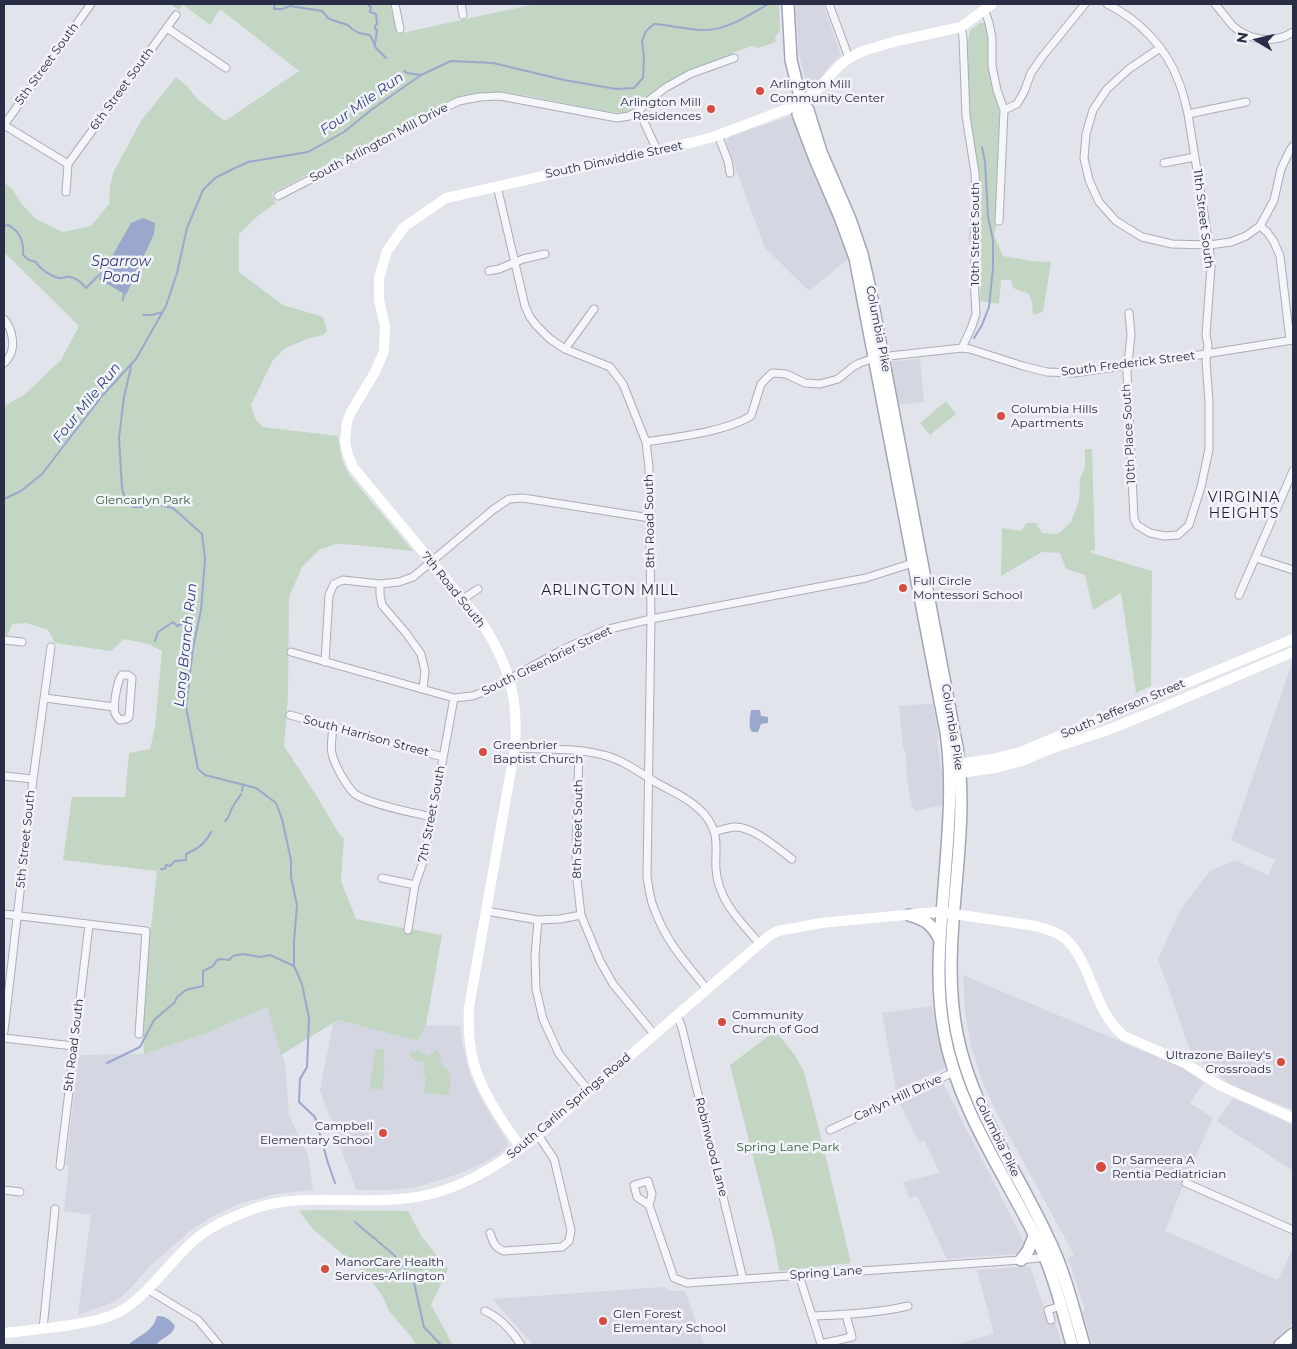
<!DOCTYPE html>
<html>
<head>
<meta charset="utf-8">
<style>
  body { margin:0 }
  #map { position:relative; width:1297px; height:1349px; overflow:hidden; background:#e2e4eb; font-family:Montserrat,sans-serif }
  canvas { display:block }
  .frame { position:absolute; inset:0; border:5px solid #292d45; pointer-events:none }
  .north { position:absolute; left:1232px; top:15px; width:50px; height:50px; -webkit-text-stroke:4px #f2f3f8; paint-order:stroke; rotate:279deg; font-size:14px; font-weight:700; line-height:20px; text-align:center; color:#292d45 }
  .north::after { content:''; display:block; margin:auto; width:18px; height:22px; background:#292d45; clip-path:polygon(50% 0,100% 100%,50% 72%,0 100%) }
</style>
</head>
<body>
<div id="map">
<canvas width="1297" height="1349"></canvas>
<div class="frame"></div>
<div class="north">N</div>
</div>
<script>
const ctx = document.querySelector('canvas').getContext('2d');
ctx.lineJoin = 'round';
function paint(path, color) { ctx.fillStyle = color; ctx.fill(path, 'evenodd'); }
function trace(path, color, width, dash) { ctx.strokeStyle = color; ctx.lineWidth = width; ctx.lineCap = dash ? 'butt' : 'round'; ctx.setLineDash(dash || []); ctx.stroke(path); }
function label(font, color, halo, rows, align = 'center') {
  ctx.font = font + ' Montserrat,sans-serif'; ctx.lineWidth = 5; ctx.setLineDash([]); ctx.textBaseline = 'middle'; ctx.strokeStyle = halo; ctx.fillStyle = color; for (const [text, x, y, turn = 0] of rows) {
    ctx.save(); ctx.translate(x, y); ctx.rotate((+turn || 0) * Math.PI / 180); ctx.textAlign = isNaN(turn) ? turn : align; if (halo) ctx.strokeText(text, 0, 0); ctx.fillText(text, 0, 0); ctx.restore();
  }
}
paint(new Path2D(`
  M798,4H823L841,55L830,65L819,80L809,86L806,84L799,54L796,8Z
  M792,115L795,117L844,242L849,258L809,291L765,248L726,142L729,137Z
  M920,359L924,402L896,405L890,366V362L894,361Z
  M1293,660V1110L1232,1086L1191,1053L1158,959L1181,909L1210,871L1235,860L1268,875L1275,860L1231,840Z
  M926,704H933L937,728L938,736L937,741L942,774L943,805L916,811L912,807L907,780L906,754L903,747L899,706Z
  M963,975L1183,1068L1204,1082L1190,1103L1213,1118L1188,1173L1165,1231L1278,1280L1293,1248V1323L1277,1340L1271,1345H1093L1082,1312L1085,1310L1068,1258L1074,1255L996,1111L983,1083L971,1046L965,1012Z
  M932,1006L938,1040H941L945,1068L896,1090L882,1013Z
  M267,1007L285,1064L289,1115L308,1155L313,1190L275,1194L241,1203L213,1216L191,1230L150,1266L129,1290L116,1301L78,1315L91,1215L64,1211L69,1166L66,1165L78,1060L81,1055L144,1054L207,1033Z
  M338,1020L418,1041L426,1025L460,1026L462,1042L470,1075L483,1102L507,1141L508,1146L499,1154L485,1162L468,1170L441,1180L412,1188L392,1190H356L320,1090L333,1024Z
  M943,1083L1026,1246L1023,1251L1018,1254L947,1259L917,1196L909,1198L903,1182L940,1173L924,1140L919,1142L900,1104Z
  M1233,1098L1293,1125V1171L1217,1121Z
  M1030,1266L1048,1320L1054,1319L1062,1345H953L994,1334L977,1270Z
  M664,1287L671,1291H685L704,1345H532L531,1342L492,1299Z`), '#d4d6e1');
paint(new Path2D(`
  M170,4H390L397,34L535,4H779L780,31L775,37L776,42L758,48L752,46L732,53V55L694,68L661,86L643,100L637,111L626,113L610,112L534,97L510,93L491,92L468,94L447,101L424,113L271,194L276,203L254,219L239,234V272L283,305L323,317L327,331L323,335L307,339L284,349L273,360L251,405L255,418L262,427L338,436L342,460L350,476L413,551L358,545L336,544L319,550L302,567L289,597L288,696L284,746L318,798L341,837L344,838L341,881L356,919L442,935L426,1025L418,1041L338,1020L281,1055L267,1007L207,1033L144,1054L143,1038L149,933L151,927L157,871L63,860L72,797H125L129,753L150,749L155,727L162,651L148,644L124,639L111,651L55,643L48,630L26,623L12,624L7,637L4,636V406L24,395L61,360L79,326L4,252V183L12,188L20,202L36,219L63,232L91,226L109,204L110,187L113,173L141,121L176,77L187,86L197,99L225,121L299,71L220,9L210,25L183,5L179,10Z
  M980,23H985L988,30L989,40L988,66L999,111L1000,126L998,147L996,226L994,235L1003,256L1032,261L1051,262L1043,312L1033,315L1032,303L1029,294L1013,288L1011,280H1001L999,304L980,301L981,267L977,229L980,181L969,111L966,43L968,42L970,30Z
  M946,401L956,414L930,435L920,423Z
  M1085,449H1092L1095,550L1089,552L1152,571L1151,686L1136,693L1121,593L1093,610L1085,575L1066,569L1060,553L1042,552L1001,576L1002,528L1021,531L1027,523H1036L1042,533L1058,534L1071,522L1079,501L1080,479L1085,467Z
  M775,1031L795,1055L804,1072L822,1141L851,1263L779,1271L774,1241L730,1065Z
  M377,1049H383L384,1051L383,1058L385,1063L382,1089L380,1090L372,1089L370,1087L375,1050Z
  M436,1049L440,1055L441,1064C454,1074 451,1081 449,1095L424,1093L426,1077L423,1076L424,1063L414,1061V1058L410,1057L411,1052L418,1050L429,1056Z
  M312,1210L408,1211L422,1237L448,1269L431,1305L446,1332L452,1345H416L412,1338L389,1311L383,1297L368,1276L313,1229L299,1211Z`), '#c3d6c3');
paint(new Path2D(`
  M143,218L155,223L154,234L126,295L99,279L131,223Z
  M751,710H760L761,716L768,717V723L761,724L758,732H752C748,727 750,717 751,710Z
  M157,1316C165,1316 170,1319 175,1326C173,1336 162,1337 156,1345H128C139,1335 153,1332 157,1316Z`), '#9ba8cd');
trace(new Path2D(`
  M275,4L274,9H282L290,6L322,11L328,18L332,20L348,25L352,29L359,33L370,35L373,41L375,47L386,58
  M370,4L369,6L371,7L370,12L376,14L377,24L375,26V29L377,30L375,45
  M404,71L407,73L421,75
  M4,226L8,225C20,231 24,242 23,255L29,260L36,262C40,269 50,276 59,278C62,279 67,276 70,277C77,278 82,283 86,288L99,275L105,271
  M123,300L124,293
  M143,315H152L163,312
  M974,338L982,325L989,307L993,268V240L988,217L985,162L982,147
  M131,367L124,397L119,438L122,488L125,498L133,507H145L159,505L173,508L202,534L205,559L201,610L193,648L186,707L198,769L205,775L256,788L276,803L282,819L291,860V877L297,905L294,941V966L302,984L309,1018L307,1067L300,1079L299,1102L315,1117L328,1163L335,1183
  M4,499L21,491L42,474L102,396L136,359L166,306L177,273L187,228L203,190L215,178L233,169L248,162L308,152L344,132L371,110L421,75L451,61L493,63L564,80L616,89L634,88L643,78L644,57L642,41L646,31L654,24C672,25 690,31 708,30C730,28 749,15 768,4
  M155,641L158,632L173,622L177,626L185,623L191,617
  M242,791L243,784
  M225,821C230,816 229,816 231,810C234,804 238,799 241,794
  M161,869H165L166,865L170,866L175,861L186,860V854C197,849 205,844 211,832
  M107,1063L140,1047L154,1020L175,1002L177,997L186,990L203,986V971L213,966L217,960L221,959L229,960L233,956L243,954L261,957L270,955L294,966
  M355,1222L394,1255L413,1278L424,1327L441,1345`), '#9ba8cd', 2);
const street = new Path2D(`
  M395,4L400,29
  M461,4L463,15
  M829,4L849,58
  M1107,4C1138,19 1166,47 1178,80C1183,91 1185,102 1188,114L1209,245L1211,267L1206,335L1208,345L1206,361L1209,402V449L1201,487L1189,525L1178,535L1164,536L1150,533L1137,525L1134,519L1127,372L1131,335L1129,313
  M1215,4C1221,11 1227,19 1233,26C1249,41 1275,44 1293,32
  M985,11L989,23L992,38V66L997,90L1004,110L999,221
  M961,27L963,38L966,116L975,173L976,195L974,238L975,256L974,278L976,314L972,326L962,348
  M167,28L226,68
  M1160,48L1129,69L1107,89L1093,110L1086,134L1084,158L1089,180L1099,202L1116,221L1142,237L1172,244L1209,245L1231,242L1246,236L1260,226L1274,200L1281,169L1290,150L1293,146
  M1004,110L1017,104L1024,92L1031,73L1042,57L1085,4
  M639,111L657,150
  M1188,114L1246,102
  M718,135L728,161L730,173
  M1164,163L1195,157
  M68,164L176,15
  M497,186L525,306L530,317L536,325L550,339L565,349L610,367L623,384L646,442L649,467L651,619L647,877C649,888 650,901 655,911C667,943 686,963 707,989
  M66,192L68,164L4,125L91,4
  M278,196L352,158L423,118L459,101L479,97L500,96L617,118L629,116L639,111L647,102L665,88L690,74L734,58
  M1260,226L1267,232L1274,242L1280,256L1290,340
  M489,271L499,269L523,259L545,254
  M4,319C12,328 16,346 9,357C8,360 6,361 4,363
  M565,349L594,309
  M646,442C676,437 725,432 751,416L761,384L772,373L786,374L805,383L820,384L838,379L854,366L860,363L874,358L889,356L962,348L970,349L1023,366L1047,372L1074,373L1199,355L1293,340
  M1256,558L1293,570
  M380,584V595L382,605L406,633L421,654L425,671L423,689
  M1239,595L1293,471
  M463,599L478,589
  M4,640L22,642
  M291,652L454,698L472,696L487,691L562,650L605,630L651,619L866,578L916,562
  M325,662L329,595L334,584L343,580L380,584L399,582L413,577L494,509L509,499L523,498L650,518
  M122,675H128L132,678L129,717L126,719L120,720C117,717 116,716 115,713C113,705 117,681 122,675Z
  M45,698L114,707
  M290,715L443,757
  M333,728C330,751 330,754 341,775C345,781 349,789 355,794C368,804 414,813 432,817
  M515,748C544,750 574,747 603,755C622,759 640,773 657,783C671,791 687,797 699,809C705,814 711,823 714,831C718,843 715,856 716,869C718,900 740,921 759,943
  M579,751L576,853L577,880L581,915L600,961L613,984L654,1034
  M4,776L33,779
  M714,832C720,830 727,828 734,827C753,826 777,848 792,859
  M382,878L415,885
  M486,911L538,920L560,919L581,915
  M4,914L146,931L139,1034
  M538,920L535,956L536,989L543,1019L559,1054L589,1091
  M408,930L415,885L422,865L428,840L454,698
  M677,1015L682,1028L743,1279
  M4,1031L33,779L51,647
  M4,1038L73,1046
  M830,1130L956,1071
  M60,1166L89,925
  M1186,1183L1293,1230
  M4,1190L20,1192
  M649,1205L652,1194L648,1181L634,1185L637,1197L649,1205L674,1278L687,1283L1021,1260L1046,1257
  M490,1233C493,1242 495,1248 504,1251L562,1247L569,1241L571,1230L554,1159L538,1135
  M799,1275L821,1344L852,1337L846,1315
  M147,1289L198,1320L219,1345
  M485,1311C501,1318 512,1331 521,1345
  M813,1316C845,1315 877,1313 908,1306
  M1051,1320L1048,1310L1061,1306
  M43,1329L55,1209`);
const primary = new Path2D(`
  M788,4L791,60L801,101L808,110L821,152L850,219L862,254L870,289L957,747C972,842 938,939 957,1034C972,1110 1020,1175 1051,1244C1066,1276 1074,1311 1084,1345
  M801,101L798,114L815,159L840,217L855,258L946,732C954,788 947,844 943,901C939,945 936,988 944,1032C958,1111 1007,1177 1041,1248C1055,1279 1063,1313 1072,1345
  M909,915C926,920 932,924 940,940
  M1021,1260L1028,1251L1034,1236
  M1280,1345L1293,1334`);
trace(street, '#aaadb9', 9);
trace(primary, '#a1a5b8', 14);
trace(street, '#f5f6f9', 7);
trace(new Path2D(`
  M951,765L992,759L1020,752L1293,639
  M953,774L996,768L1022,761L1053,748L1105,731L1145,715L1293,652
  M521,1148C505,1126 481,1090 474,1064C469,1045 468,1026 469,1007L515,748C516,733 516,717 514,702C510,674 497,646 482,623L353,467L347,452L345,441L347,422L351,412L375,372L384,351L385,326L379,300V278L387,251L404,227L446,198L690,143L713,137L790,108L811,95L820,87L840,65L849,58L863,51L897,41L961,27L992,4
  M4,1333C26,1331 49,1328 71,1325C88,1322 104,1320 119,1312C145,1298 168,1265 190,1244C209,1226 232,1217 256,1208C285,1198 316,1200 346,1200C364,1200 382,1201 399,1199C452,1196 498,1167 538,1135L770,935L778,931L821,923L936,912L954,914L1029,925C1041,927 1052,930 1062,936C1074,945 1080,957 1086,970C1096,993 1104,1020 1124,1036L1185,1063L1219,1085L1293,1118`), '#fff', 10);
trace(primary, '#fff', 11);
for (const [x, y, r, color] of [
  [760,91,5,"#d74c41"],
  [711,109,5,"#d74c41"],
  [1001,416,5,"#d74c41"],
  [903,588,5,"#d74c41"],
  [483,752,5,"#d74c41"],
  [722,1022,5,"#d74c41"],
  [1281,1062,5,"#d74c41"],
  [383,1133,5,"#d74c41"],
  [1101,1167,6,"#d74c41"],
  [325,1269,5,"#d74c41"],
  [603,1321,5,"#d74c41"]
]) { const dot = new Path2D(); dot.arc(x, y, r, 0, 2 * Math.PI); ctx.fillStyle = color; ctx.fill(dot); trace(dot, '#f2f3f8', 2); }
label('12px', '#292d45', '#f2f3f8', [
  ["5th Street South",47,64,-54],
  ["6th Street South",122,89,-54],
  ["South Arlington Mill Drive",379,143,-28],
  ["South Dinwiddie Street",614,160,-12],
  ["11th Street South",1203,219,83],
  ["10th Street South",975,234,-90],
  ["Columbia Pike",878,329,79],
  ["South Frederick Street",1128,364,-7],
  ["10th Place South",1129,434,-93],
  ["8th Road South",650,521,-91],
  ["7th Road South",453,590,51],
  ["South Greenbrier Street",547,661,-26],
  ["South Jefferson Street",1123,709,-23],
  ["Columbia Pike",952,727,81],
  ["South Harrison Street",366,736,15],
  ["7th Street South",432,814,-79],
  ["8th Street South",578,829,-89],
  ["5th Street South",26,839,-84],
  ["5th Road South",74,1045,-83],
  ["Carlyn Hill Drive",898,1098,-25],
  ["South Carlin Springs Road",569,1106,-40],
  ["Columbia Pike",997,1137,64],
  ["Robinwood Lane",711,1147,76],
  ["Spring Lane",826,1273,-4]
]);
label('12px', '#292d45', '#f2f3f8', [
  ["Arlington Mill",770,84],
  ["Community Center",770,98],
  ["Arlington Mill",701,102,"right"],
  ["Residences",701,116,"right"],
  ["Columbia Hills",1011,409],
  ["Apartments",1011,423],
  ["Full Circle",913,581],
  ["Montessori School",913,595],
  ["Greenbrier",493,745],
  ["Baptist Church",493,759],
  ["Community",732,1015],
  ["Church of God",732,1029],
  ["Ultrazone Bailey's",1271,1055,"right"],
  ["Crossroads",1271,1069,"right"],
  ["Campbell",373,1126,"right"],
  ["Elementary School",373,1140,"right"],
  ["Dr Sameera A",1112,1160],
  ["Rentia Pediatrician",1112,1174],
  ["ManorCare Health",335,1262],
  ["Services-Arlington",335,1276],
  ["Glen Forest",613,1314],
  ["Elementary School",613,1328]
], 'left');
label('12px', '#356137', '#f2f3f8', [
  ["Glencarlyn Park",143,500],
  ["Spring Lane Park",788,1147]
]);
label('italic 14px', '#30417c', '#f2f3f8', [
  ["Four Mile Run",362,104,-35],
  ["Sparrow",121,262],
  ["Pond",121,278],
  ["Four Mile Run",87,403,-51],
  ["Long Branch Run",186,645,-84]
]);
ctx.letterSpacing = '1px';
label('14px', '#1b1e36', '#f2f3f8', [
  ["VIRGINIA",1244,498],
  ["HEIGHTS",1244,514],
  ["ARLINGTON MILL",610,591]
]);
ctx.letterSpacing = '0px';
</script>
</body>
</html>
